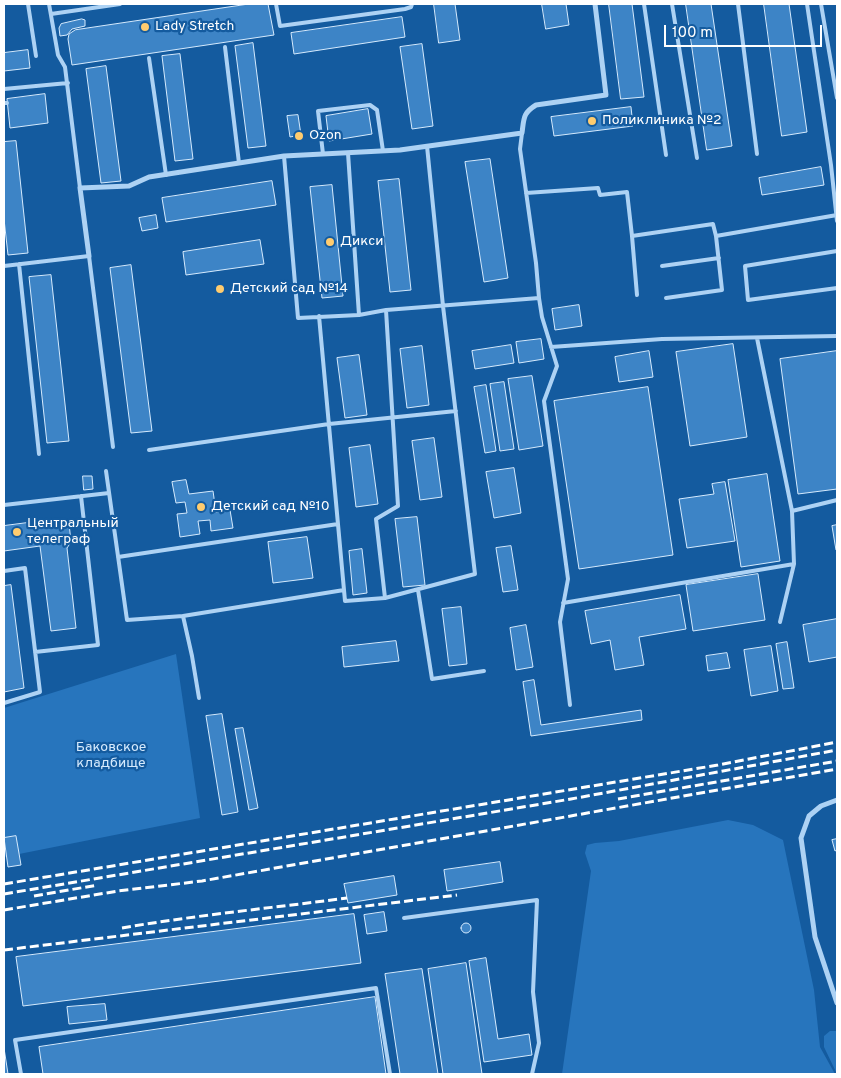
<!DOCTYPE html>
<html>
<head>
<meta charset="utf-8">
<style>
  body { margin:0 }
  #map { position:relative; width:841px; height:1078px; overflow:hidden; background:#145b9f; font-family:Overpass,sans-serif }
  canvas { display:block }
  .frame { position:absolute; inset:0; border:5px solid #fff; pointer-events:none }
  .scale { position:absolute; left:664px; top:25px; width:158px; height:22px; box-sizing:border-box; border:2px solid #fff; border-top:0; padding-left:6px; font-size:15px; line-height:18px; white-space:nowrap; color:#fff; -webkit-text-stroke:4px #145b9f; paint-order:stroke }
</style>
</head>
<body>
<div id="map">
<canvas width="841" height="1078"></canvas>
<div class="frame"></div>
<div class="scale">100 m</div>
</div>
<script>
const ctx = document.querySelector('canvas').getContext('2d');
ctx.lineJoin = 'round';
function paint(path, color) { ctx.fillStyle = color; ctx.fill(path, 'evenodd'); }
function trace(path, color, width, dash) { ctx.strokeStyle = color; ctx.lineWidth = width; ctx.lineCap = dash ? 'butt' : 'round'; ctx.setLineDash(dash || []); ctx.stroke(path); }
function label(font, color, halo, rows, align = 'center') {
  ctx.font = font + ' Overpass,sans-serif'; ctx.lineWidth = 4.5; ctx.setLineDash([]); ctx.textBaseline = 'middle'; ctx.strokeStyle = halo; ctx.fillStyle = color; for (const [text, x, y, turn = 0] of rows) {
    ctx.save(); ctx.translate(x, y); ctx.rotate((+turn || 0) * Math.PI / 180); ctx.textAlign = isNaN(turn) ? turn : align; if (halo) ctx.strokeText(text, 0, 0); ctx.fillText(text, 0, 0); ctx.restore();
  }
}
paint(new Path2D(`
  M176,654L200,818L4,857V708Z
  M728,820L753,825L783,840L814,990L820,1047L835,1074H562L591,871L585,853L587,845L595,843L619,841Z
  M830,1031H837V1074L824,1047V1036Z`), '#2775bd');
const building = new Path2D(`
  M249,4H268L274,35L72,65L68,39L69,34L75,30Z
  M434,4H455L460,40L439,43Z
  M542,4H566L569,25L546,29Z
  M609,4H632L644,97L621,99Z
  M686,4H711L732,146L707,150Z
  M764,4H789L807,132L782,136Z
  M402,17L405,37L294,54L291,33Z
  M82,19L85,20V26L72,29L67,35L60,36L59,28L61,24Z
  M253,43L266,146L248,148L235,46Z
  M422,44L433,126L412,129L400,47Z
  M28,50L30,68L4,71V53Z
  M180,54L193,159L175,161L162,56Z
  M106,66L121,181L101,183L86,69Z
  M45,94L48,123L10,128L7,99Z
  M631,107L633,126L554,136L551,117Z
  M368,109L372,134L329,141L326,116Z
  M298,115L301,135L290,137L287,116Z
  M16,141L28,253L8,255L4,219V142Z
  M490,159L508,278L484,282L465,162Z
  M821,167L824,185L762,195L759,178Z
  M399,179L411,290L390,292L378,181Z
  M272,181L276,205L166,222L162,198Z
  M332,185L343,296L322,298L310,187Z
  M156,215L158,228L142,231L139,218Z
  M260,240L264,264L186,275L183,252Z
  M131,265L152,431L131,433L110,268Z
  M51,275L69,441L47,443L29,277Z
  M579,305L582,326L555,330L552,309Z
  M541,339L544,359L519,363L516,342Z
  M733,344L747,437L690,446L676,352Z
  M511,345L514,363L475,369L472,351Z
  M422,346L429,405L407,408L400,349Z
  M649,351L653,377L619,382L615,357Z
  M837,351V489L798,494L780,359Z
  M359,355L367,415L345,418L337,358Z
  M532,376L543,446L519,450L508,379Z
  M504,382L514,449L500,451L490,384Z
  M486,385L496,451L485,453L474,387Z
  M648,387L673,555L579,569L554,401Z
  M434,438L442,497L420,500L412,441Z
  M370,445L378,504L356,507L349,448Z
  M514,468L521,513L494,518L486,472Z
  M767,474L780,561L741,567L728,480Z
  M83,476H92L93,489L84,490Z
  M186,480L189,494L213,491L216,512L230,510L233,528L211,531L210,520L198,521L200,534L180,537L177,514L187,513L185,502L176,503L172,482Z
  M725,482L735,541L687,548L679,499L714,494L712,484Z
  M417,517L425,585L403,587L395,519Z
  M35,522L36,527L69,523L71,542L67,548L76,628L51,631L40,546L4,551V526Z
  M837,525V550H836L832,526Z
  M307,537L313,578L273,583L268,542Z
  M511,546L518,590L503,592L496,548Z
  M362,549L367,593L353,595L349,551Z
  M758,574L765,620L693,631L686,585Z
  M11,585L24,688L4,692V586Z
  M680,595L686,629L639,637L644,665L615,670L610,640L591,644L585,611Z
  M461,607L467,664L449,666L442,609Z
  M837,619V657L809,662L803,625Z
  M526,625L533,667L516,670L510,628Z
  M396,641L399,661L344,667L342,647Z
  M787,642L794,688L783,689L776,644Z
  M771,646L778,691L751,696L744,650Z
  M727,653L730,668L708,671L706,656Z
  M534,680L541,725L641,710L642,720L531,736L523,682Z
  M222,714L238,812L222,815L206,716Z
  M243,728L258,808L249,810L235,729Z
  M16,836L21,865L8,867L4,838Z
  M837,839V850L835,851L832,840Z
  M500,862L503,882L447,891L444,870Z
  M394,876L397,895L348,903L344,884Z
  M384,912L387,931L367,934L364,915Z
  M354,914L361,963L23,1006L16,957Z
  M461 928a5 5 0 1 1 10 0a5 5 0 1 1-10 0Z
  M486,958L498,1039L529,1034L532,1055L484,1062L469,961Z
  M466,963L482,1074H443L428,969Z
  M422,969L438,1074H400L385,974Z
  M375,997L386,1074H43L39,1047Z
  M105,1004L107,1020L69,1024L67,1007Z
  M4,1048L8,1074H4Z`);
paint(building, '#3d84c6');
trace(building, '#d5eafd', 1);
trace(new Path2D(`
  M28,4L36,56
  M49,4L58,55L65,67L80,188
  M276,4L280,26L405,9L411,7L412,4
  M644,4L666,155
  M672,4L697,158
  M738,4L757,154
  M807,4L831,165L837,221
  M821,4L837,98
  M51,14L120,4
  M225,47L239,163
  M149,58L166,175
  M4,89L68,83
  M4,103H7
  M522,133L520,149L536,263L539,298L542,317L557,366L544,401L568,579L560,622L570,705
  M348,153L359,315
  M323,154L318,111L370,105L377,110L383,151
  M284,156L298,318L359,315L386,310L539,298
  M526,193L598,188L600,195L627,192L632,236
  M837,251L745,266L748,300L837,288
  M19,264L39,454
  M4,266L89,256L113,447
  M662,266L719,258
  M637,295L632,236L713,224L716,236
  M666,298L722,290L716,236L837,215
  M319,316L345,601L385,598L376,519L398,506L386,310
  M757,338L792,511L837,500
  M551,347L662,339L837,336
  M149,450L329,424L456,411
  M106,471L127,620L183,616L344,590
  M4,505L109,493
  M118,557L338,524
  M4,571L25,568L40,692L4,703
  M418,590L432,679L484,671
  M385,598L475,574L443,306L427,146
  M563,603L794,564
  M183,616L192,656L199,698
  M780,622L794,564L792,511
  M35,652L98,645L81,496
  M404,918L537,900L533,992L539,1043L532,1074
  M21,1074L15,1040L376,988L390,1074`), '#add2f4', 4);
trace(new Path2D(`
  M89,256L80,188L129,186L149,177L284,156L400,150L522,133C524,118 523,113 536,105L606,95L595,4
  M837,800L821,806L809,816L801,838L815,937L837,1003`), '#add2f4', 5);
trace(new Path2D(`
  M618,799L837,761
  M4,884L718,765L837,742
  M4,894L571,799L837,750
  M34,896L98,885
  M4,910L118,891L202,881L837,769
  M122,928C197,915 272,908 347,898
  M4,950L457,895`), '#fff', 3, [9, 4]);
for (const [x, y, r, color] of [
  [145,27,5,"#ffcc6f"],
  [592,121,5,"#ffcc6f"],
  [299,136,5,"#ffcc6f"],
  [330,242,5,"#ffcc6f"],
  [220,289,5,"#ffcc6f"],
  [201,507,5,"#ffcc6f"],
  [17,532,5,"#ffcc6f"]
]) { const dot = new Path2D(); dot.arc(x, y, r, 0, 2 * Math.PI); ctx.fillStyle = color; ctx.fill(dot); trace(dot, '#145b9f', 2); }
label('14px', '#fff', '#145b9f', [
  ["Lady Stretch",155,27],
  ["Поликлиника №2",602,121],
  ["Ozon",309,136],
  ["Дикси",340,242],
  ["Детский сад №14",230,289],
  ["Детский сад №10",211,507],
  ["Центральный",27,524],
  ["телеграф",27,540]
], 'left');
label('14px', '#d5eafd', '#145b9f', [
  ["Баковское",111,748],
  ["кладбище",111,764]
]);
</script>
</body>
</html>
